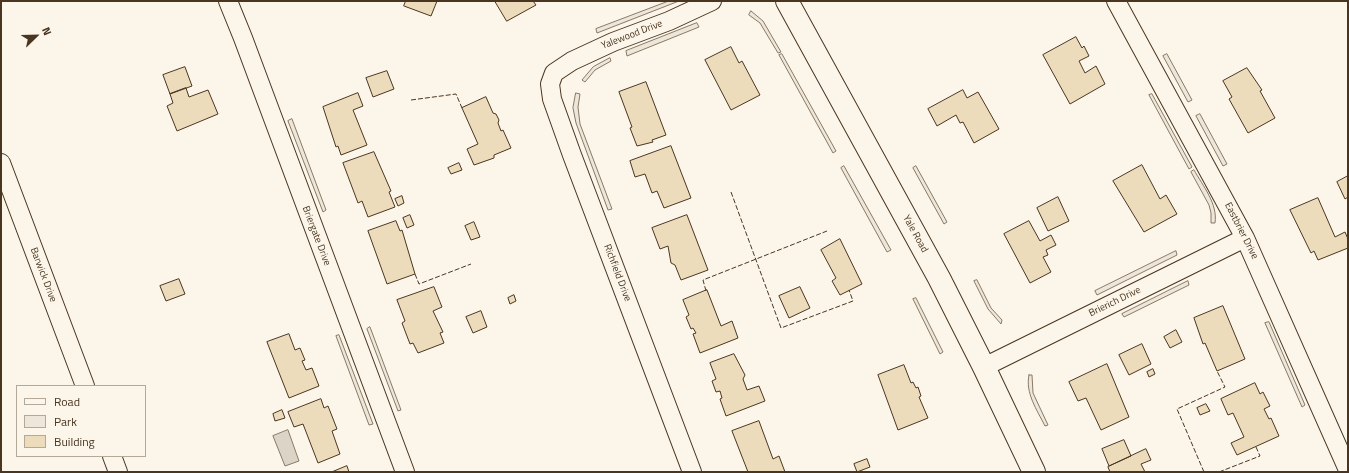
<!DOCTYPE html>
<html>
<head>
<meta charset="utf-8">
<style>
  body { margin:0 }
  #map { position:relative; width:1349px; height:473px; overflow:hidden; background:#fbf6e9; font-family:"Titillium Web",sans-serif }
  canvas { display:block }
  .frame { position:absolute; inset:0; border:2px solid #4a3520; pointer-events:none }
  .legend { position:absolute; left:16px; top:385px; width:130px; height:72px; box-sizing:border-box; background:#fbf6e9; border:1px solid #b4a999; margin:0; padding:5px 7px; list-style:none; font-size:12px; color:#4a3520 }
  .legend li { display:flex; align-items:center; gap:8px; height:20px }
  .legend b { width:20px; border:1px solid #b4a999 }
  .north { position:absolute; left:16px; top:16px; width:40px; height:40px; -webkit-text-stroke:3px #fbf6e9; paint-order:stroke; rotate:67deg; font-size:11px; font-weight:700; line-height:16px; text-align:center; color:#4a3520 }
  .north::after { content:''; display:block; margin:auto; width:14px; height:18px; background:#4a3520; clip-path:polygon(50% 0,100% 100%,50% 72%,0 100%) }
</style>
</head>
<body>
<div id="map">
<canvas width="1349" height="473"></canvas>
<div class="frame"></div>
<ul class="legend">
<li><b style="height:5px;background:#fbf6e9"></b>Road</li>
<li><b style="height:11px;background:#ede6d9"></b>Park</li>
<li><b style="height:11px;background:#ecdcbc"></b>Building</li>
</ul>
<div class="north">N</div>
</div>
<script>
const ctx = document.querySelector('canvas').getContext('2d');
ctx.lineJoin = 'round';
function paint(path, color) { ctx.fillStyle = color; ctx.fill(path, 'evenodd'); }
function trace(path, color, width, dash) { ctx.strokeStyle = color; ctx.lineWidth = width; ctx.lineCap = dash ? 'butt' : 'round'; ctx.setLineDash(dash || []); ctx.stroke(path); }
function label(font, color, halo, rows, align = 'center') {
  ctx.font = font + ' "Titillium Web",sans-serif'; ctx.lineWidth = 3; ctx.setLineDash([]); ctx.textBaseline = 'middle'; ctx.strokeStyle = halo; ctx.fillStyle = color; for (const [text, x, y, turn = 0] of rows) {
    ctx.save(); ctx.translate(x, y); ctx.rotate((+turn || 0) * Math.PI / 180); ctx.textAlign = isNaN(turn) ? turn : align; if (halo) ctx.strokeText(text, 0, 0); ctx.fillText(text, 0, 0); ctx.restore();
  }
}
const green = new Path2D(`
  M669,1H679L597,33L596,29Z
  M751,11L763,21L781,52L778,53L760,23L749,15Z
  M697,23L699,27L627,56L626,51Z
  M782,54L836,151L833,153L779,55Z
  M1167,54L1192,100L1188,102L1163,56Z
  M610,58L611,61L595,70L585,82L582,80L593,67Z
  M576,93L580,94L578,107L580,124L612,209L608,210L576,123L573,108Z
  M1152,94L1192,167L1189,169L1149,95Z
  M1200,114L1227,164L1223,166L1196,116Z
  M292,119L326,210L323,212L288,121Z
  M844,166L891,250L887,252L841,168Z
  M916,166L947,222L944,224L913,168Z
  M1194,170C1203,186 1218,204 1215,223H1211V213L1209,205L1191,172Z
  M1176,251L1177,255L1097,295L1095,291Z
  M977,280L991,308L1002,320L1001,324L988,309L974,281Z
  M1188,281L1189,285L1124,317L1122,314Z
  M916,298L943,352L940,354L913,299Z
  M1269,322L1305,405L1302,407L1265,323Z
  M370,327L401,410L398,411L367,329Z
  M339,335L373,424L369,425L336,336Z
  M1029,375H1032L1033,393L1048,425L1045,426C1037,410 1025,393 1029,375Z`);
paint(green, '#ede6d9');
trace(green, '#887966', 1);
const water = new Path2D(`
  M288,430L299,461L285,466L273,436Z`);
paint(water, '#dcd4c6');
trace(water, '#887966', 1);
const building = new Path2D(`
  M406,1H437L431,16L404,6Z
  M495,1H533L536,5L507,21Z
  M1076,37L1082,48L1084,46L1089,56L1079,61L1085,73L1096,66L1105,84L1070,104L1043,55Z
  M731,47L739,63L742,61L760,95L731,110L705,60Z
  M185,67L192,86L170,94L163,75Z
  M1247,68L1262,90L1260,91L1275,118L1248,133L1229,99L1232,97L1223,81Z
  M387,71L394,89L373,97L366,78Z
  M646,82L666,135L652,140L653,142L637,146L630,128L632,127L619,92Z
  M186,88L189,97L208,90L218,114L177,131L167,106L173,103L170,94Z
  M963,90L967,98L978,92L999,129L974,143L963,122L960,123L956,115L937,126L928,109Z
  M358,93L363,106L353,110L367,145L341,155L338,146L336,147L323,107Z
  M486,97L493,113L496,114L499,120L498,123L501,131L503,130L511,148L494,155V158L474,165L467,149L478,144L462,108Z
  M671,146L691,198L664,208L657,191L652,193L645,174L635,177L630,161Z
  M374,152L391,191L389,192L395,207L368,217L362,201L358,203L343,163Z
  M459,163L462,170L451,174L448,168Z
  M1142,165L1160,199L1166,195L1177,214L1144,232L1113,181Z
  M1348,176V197L1345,199L1337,182Z
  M402,196L404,203L398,206L395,199Z
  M1058,197L1069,221L1048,231L1037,208Z
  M1318,198L1335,237L1345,232L1348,239V248L1318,260L1314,251L1311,253L1290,210Z
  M410,215L414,225L407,228L403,218Z
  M687,215L708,270L681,280L675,265L671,263L668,246L660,249L652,228Z
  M396,221L400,231L402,230L415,274L387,284L368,231Z
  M1029,221L1040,241L1051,235L1056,245L1046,250L1048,255L1043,257L1051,272L1030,283L1004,234Z
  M474,222L480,237L471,240L465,226Z
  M840,239L862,284L840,295L832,281L836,278L821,250Z
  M179,279L185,294L166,301L160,286Z
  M434,287L442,307L433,311L443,332L440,333L444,343L418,353L413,343L410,344L402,323L405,321L397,300Z
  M800,287L810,308L789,318L779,296Z
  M707,290L721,326L732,321L738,338L700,353L693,334L696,333L693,328L691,329L686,317L689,315L683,300Z
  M514,295L516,301L510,304L508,298Z
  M1223,306L1245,359L1217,371L1205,343L1203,344L1194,318Z
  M481,311L487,327L473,333L466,317Z
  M1176,330L1182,342L1170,348L1164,337Z
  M289,334L295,350L300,348L305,360L302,361L306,370L312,368L319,386L289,398L267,342Z
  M1142,344L1151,364L1129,375L1119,355Z
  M734,354L745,375L743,379L747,390L759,386L765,401L726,416L720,399L722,398L720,391L716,392L712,381L716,379L710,363Z
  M1107,364L1129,417L1101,430L1086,398L1078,401L1069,382Z
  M904,365L911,383L913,382L916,388L918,387L921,396L919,397L928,418L898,430L878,375Z
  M1153,369L1155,374L1149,377L1147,372Z
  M1255,383L1260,394L1263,392L1270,406L1264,409L1269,419L1271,418L1279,436L1237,455L1231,443L1244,437L1233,413L1228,415L1221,399Z
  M321,399L324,408L328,406L337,429L332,431L340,454L318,463L303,424L294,427L288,412Z
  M1206,404L1210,411L1200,415L1197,408Z
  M282,410L285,418L275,421L273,414Z
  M759,421L773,459L779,456L785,472H748L732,431Z
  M1124,440L1131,456L1109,466L1102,449Z
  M1146,449L1151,460L1141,464L1145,472H1110L1108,467Z
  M867,459L870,467L857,472L854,464Z
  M347,466L349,472H332Z`);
paint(building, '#ecdcbc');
trace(building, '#4a3520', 1);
const street = new Path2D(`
  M228,1L243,38L405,472
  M1116,1L1245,238L1348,470
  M1,163L85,386
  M984,367L1245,238
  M112,456L118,472
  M692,472L572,155L552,99L550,84L554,73L572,61L613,42L669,21L712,1`);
const secondary = new Path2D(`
  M787,1L939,278L984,367L1034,472`);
trace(street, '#4a3520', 20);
trace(secondary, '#4a3520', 24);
trace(street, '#fbf6e9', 18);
trace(secondary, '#fbf6e9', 22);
trace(new Path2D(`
  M411,100L456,94L462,108
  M731,192L781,328L853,301L849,290
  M415,274L419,284L471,264
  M706,291L703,280L827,231
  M1204,472L1177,409L1225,387L1217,371
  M1219,472L1260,456L1256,447`), '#4a3520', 1, [5, 2]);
label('10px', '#4a3520', '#fbf6e9', [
  ["Yalewood Drive",632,35,-21],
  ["Eastbrier Drive",1241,231,63],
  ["Yale Road",915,234,61],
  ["Briergate Drive",316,236,69],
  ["Richfield Drive",617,273,69],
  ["Barwick Drive",43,275,69],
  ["Brierich Drive",1115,302,-26]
]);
</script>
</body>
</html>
